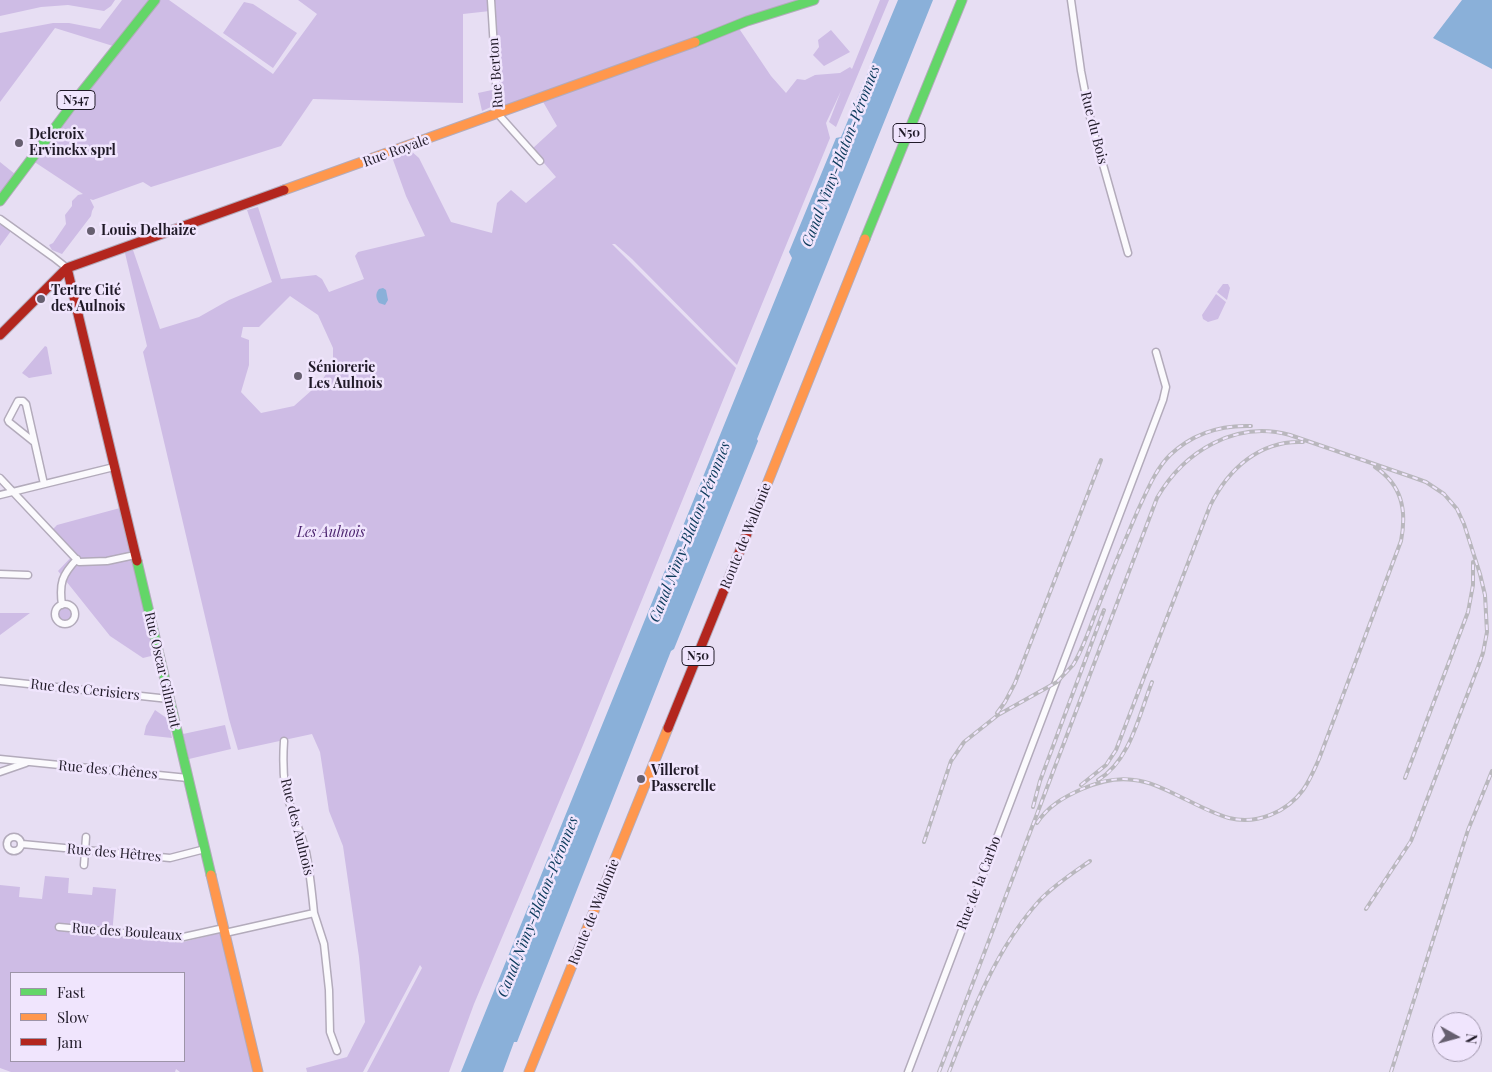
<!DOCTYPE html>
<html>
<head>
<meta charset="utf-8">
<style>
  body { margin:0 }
  #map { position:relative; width:1492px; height:1072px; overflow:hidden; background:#e7def3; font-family:"Playfair Display",serif }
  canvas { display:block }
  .legend { position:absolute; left:10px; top:972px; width:175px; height:90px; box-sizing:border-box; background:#f0e5fd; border:1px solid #9d94a8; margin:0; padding:6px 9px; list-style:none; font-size:15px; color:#201a28 }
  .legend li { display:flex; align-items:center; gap:10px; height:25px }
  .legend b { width:25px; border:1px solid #9d94a8 }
  .north { position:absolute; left:1432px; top:1012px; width:50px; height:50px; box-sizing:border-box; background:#f0e5fd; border:1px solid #9d94a8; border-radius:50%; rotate:97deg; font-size:14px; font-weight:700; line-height:20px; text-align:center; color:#201a28 }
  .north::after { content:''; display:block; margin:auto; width:18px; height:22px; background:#665f6f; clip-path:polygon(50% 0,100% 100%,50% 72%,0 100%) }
</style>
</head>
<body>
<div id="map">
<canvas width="1492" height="1072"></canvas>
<ul class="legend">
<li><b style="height:6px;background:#63d668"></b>Fast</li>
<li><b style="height:6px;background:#ff974d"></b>Slow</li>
<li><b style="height:6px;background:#b3261e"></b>Jam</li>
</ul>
<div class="north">N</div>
</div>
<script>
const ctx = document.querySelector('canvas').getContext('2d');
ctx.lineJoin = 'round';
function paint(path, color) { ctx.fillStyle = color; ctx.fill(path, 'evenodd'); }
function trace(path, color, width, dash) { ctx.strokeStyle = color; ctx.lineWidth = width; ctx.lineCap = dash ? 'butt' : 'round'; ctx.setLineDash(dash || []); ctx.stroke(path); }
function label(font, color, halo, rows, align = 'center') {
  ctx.font = font + ' "Playfair Display",serif'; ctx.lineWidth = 5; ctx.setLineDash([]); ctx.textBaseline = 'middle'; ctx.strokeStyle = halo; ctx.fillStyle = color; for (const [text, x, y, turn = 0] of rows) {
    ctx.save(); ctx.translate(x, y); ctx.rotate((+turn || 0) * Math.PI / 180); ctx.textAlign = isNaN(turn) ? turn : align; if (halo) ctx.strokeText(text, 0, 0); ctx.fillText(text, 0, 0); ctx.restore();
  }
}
paint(new Path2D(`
  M0,0H115L111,6L104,11L68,5L41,7L0,16Z
  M122,0H149L113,46L55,28L0,102V33L53,23H69L100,29Z
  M157,0H169L273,74L317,14L298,0H489L490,11L463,14V103L313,99L281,146L151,187L143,182L93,200L90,199L94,207L92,211L91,216L62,254L52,250L49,245L53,243L66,224L65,215L72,206V201L78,195L83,194L33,161Z
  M493,0H809L501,111Z
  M880,0H889L836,127L829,122L841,91L826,123L830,138L737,365L632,259L615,244H612L736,368L583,745L474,1004L449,1072H367L422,968L420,965L363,1072H307L306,1068L347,1057L365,1022L359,957L343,846L329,811L320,752L312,734L238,750L229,719L143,352L147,346L125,253L133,250L160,329L199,317L229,300L272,282L247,210L258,207L281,279L316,275L322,279L329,292L364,279L355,256L358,252L425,236L406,196L392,157L411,151L419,158L451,222L492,233L497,203L511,190L526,203L556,177L532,149L557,126L542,100L738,27L771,76L786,93L797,79L805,80L815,75L840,73L850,67L852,69ZM290,296L318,315L333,348V363L321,382L294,406L261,413L241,392L249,365V340L241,337L243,327H259Z
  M244,2L253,4L297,33L273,68L223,33Z
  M831,30L850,52L824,66L813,55L819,47L818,40Z
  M492,90L493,106L482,111L478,93Z
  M0,162L15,174L0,194Z
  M0,225H3L11,231L0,246Z
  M1223,284H1228L1230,288L1227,300L1217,292Z
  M1216,294L1226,302L1218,319L1208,322L1203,319L1202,315Z
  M45,346L47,347L52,374L29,378L22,373Z
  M120,508L155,655L143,658L110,636L58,571L75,553L52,530L57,525Z
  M57 615a8 8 0 1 1 16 0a8 8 0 1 1-16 0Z
  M0,613H30L0,635Z
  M155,710L168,719L172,738L144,735L146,726Z
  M225,725L231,749L189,759L183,734Z
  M45,876L69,878L68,893L92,895L93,887L116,889L112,935L183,942L220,933L254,1072H180L176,1069L175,1072H11L0,1068V885L20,887L19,897L42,899ZM11,973H184V1061H11Z`), '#cebce5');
paint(new Path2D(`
  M898,0H933L757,439L758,441L674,649L671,651L517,1042H514L503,1072H461L792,258L789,252L836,138L841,137Z
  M1462,0H1492V69L1433,38Z
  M383,288L386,290L388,300L385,305L379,303C376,298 375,294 379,289Z`), '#8ab0d9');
const street = new Path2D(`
  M491,0L498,114L540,161
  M1071,0L1081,71L1091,122L1128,253
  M0,219L53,257L67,268
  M34,442L9,422L8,420L18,401H23L26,404L44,484
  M0,478L79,562L107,561L135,555
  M0,495L114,467
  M0,574L28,575
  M55 614a10 10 0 1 1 20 0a10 10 0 1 1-20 0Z
  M62,605C59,583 62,575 77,559
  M0,681L169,699
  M0,759L188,778
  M0,772L26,763
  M7 844a7 7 0 1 1 14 0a7 7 0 1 1-14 0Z
  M22,844L170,858L205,849
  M84,865L86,837
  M314,913L324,944L329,990L330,1032L337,1051
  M59,927L179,938L224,928
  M225,933L314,913C312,893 310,872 306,852C301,830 289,809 285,787C283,771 283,756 284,741
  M908,1072L1163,400L1166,387L1156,352`);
const fast = new Path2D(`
  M695,42L747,21L814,0
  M0,201L81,93L155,0
  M865,239L962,0
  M137,561L211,875`);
const slow = new Path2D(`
  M284,190L695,42
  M763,494L865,239
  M211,875L258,1072
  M529,1072L668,728`);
const jam = new Path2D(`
  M67,268L137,561
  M0,335L67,268L284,190
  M668,728L763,494`);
trace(street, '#b3abbb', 9);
trace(fast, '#b3abbb', 11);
trace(slow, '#b3abbb', 11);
trace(jam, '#b3abbb', 11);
trace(street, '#fbfafd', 6);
trace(fast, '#63d668', 9);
trace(slow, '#ff974d', 9);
trace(jam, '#b3261e', 9);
const rail = new Path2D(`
  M997,713L1005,702L1015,683L1101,460
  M1405,778L1468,612L1473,585V562
  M1098,780C1130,761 1139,715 1152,682
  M1081,785L1106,765L1116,750L1210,506C1228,469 1260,440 1303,442
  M1033,807L1040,781L1104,610
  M1037,823C1048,806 1064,797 1082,789C1098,782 1116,777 1134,780C1153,782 1170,792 1187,800C1201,807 1215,814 1229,818C1257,825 1287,812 1303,790C1310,780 1314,770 1319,759L1401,541C1407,510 1402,485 1375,467
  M924,842L951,761L964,742L998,715L1057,682L1073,665C1083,649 1089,630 1096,612C1109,578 1123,544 1138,510C1147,491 1155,470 1170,455C1192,434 1221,425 1251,426
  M939,1072L1157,498C1184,451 1236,420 1290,435L1412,477L1426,482L1444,494L1457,509L1464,524L1480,574L1485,595L1487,632L1483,653L1478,667L1411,841L1366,909
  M949,1072C972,1012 995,950 1039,901C1054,885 1073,873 1090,861
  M1391,1072L1468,830L1492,771`);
trace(rail, '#b9b7bd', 4);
trace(rail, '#f0e5fd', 2, [5.5]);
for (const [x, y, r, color] of [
  [19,143,5,"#665f6f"],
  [91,231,5,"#665f6f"],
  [41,299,5,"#665f6f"],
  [298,376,5,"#665f6f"],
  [641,779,5,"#665f6f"]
]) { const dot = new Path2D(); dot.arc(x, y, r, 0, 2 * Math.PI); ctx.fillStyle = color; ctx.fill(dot); trace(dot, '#f0e5fd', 2); }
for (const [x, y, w] of [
  [76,100,38],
  [909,133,32],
  [698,656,32]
]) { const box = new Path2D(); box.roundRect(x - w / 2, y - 9.5, w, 19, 4); ctx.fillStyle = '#f0e5fd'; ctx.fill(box); trace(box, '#201a28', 1); }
label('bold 12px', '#201a28', null, [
  ["N547",76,100],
  ["N50",909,133],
  ["N50",698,656]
]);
label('14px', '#201a28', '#f0e5fd', [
  ["Rue Berton",496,73,-94],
  ["Rue du Bois",1094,128,76],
  ["Rue Royale",396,151,-20],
  ["Route de Wallonie",746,536,-68],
  ["Rue Oscar Gilmant",162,670,77],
  ["Rue des Cerisiers",85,690,6],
  ["Rue des Chênes",108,770,5],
  ["Rue des Aulnois",297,827,76],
  ["Rue des Hêtres",114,853,5],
  ["Rue de la Carbo",979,883,-69],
  ["Route de Wallonie",594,912,-68],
  ["Rue des Bouleaux",127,932,4]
]);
label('bold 14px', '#201a28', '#f0e5fd', [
  ["Delcroix",29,135],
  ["Ervinckx sprl",29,151],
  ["Louis Delhaize",101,231],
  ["Tertre Cité",51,291],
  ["des Aulnois",51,307],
  ["Séniorerie",308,368],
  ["Les Aulnois",308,384],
  ["Villerot",651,771],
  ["Passerelle",651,787]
], 'left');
label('italic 14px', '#4b236e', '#f0e5fd', [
  ["Les Aulnois",331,533]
]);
label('italic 15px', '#0b3a5b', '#f0e5fd', [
  ["Canal Nimy-Blaton-Péronnes",841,156,-69],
  ["Canal Nimy-Blaton-Péronnes",690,532,-68],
  ["Canal Nimy-Blaton-Péronnes",538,907,-68]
]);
</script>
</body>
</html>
